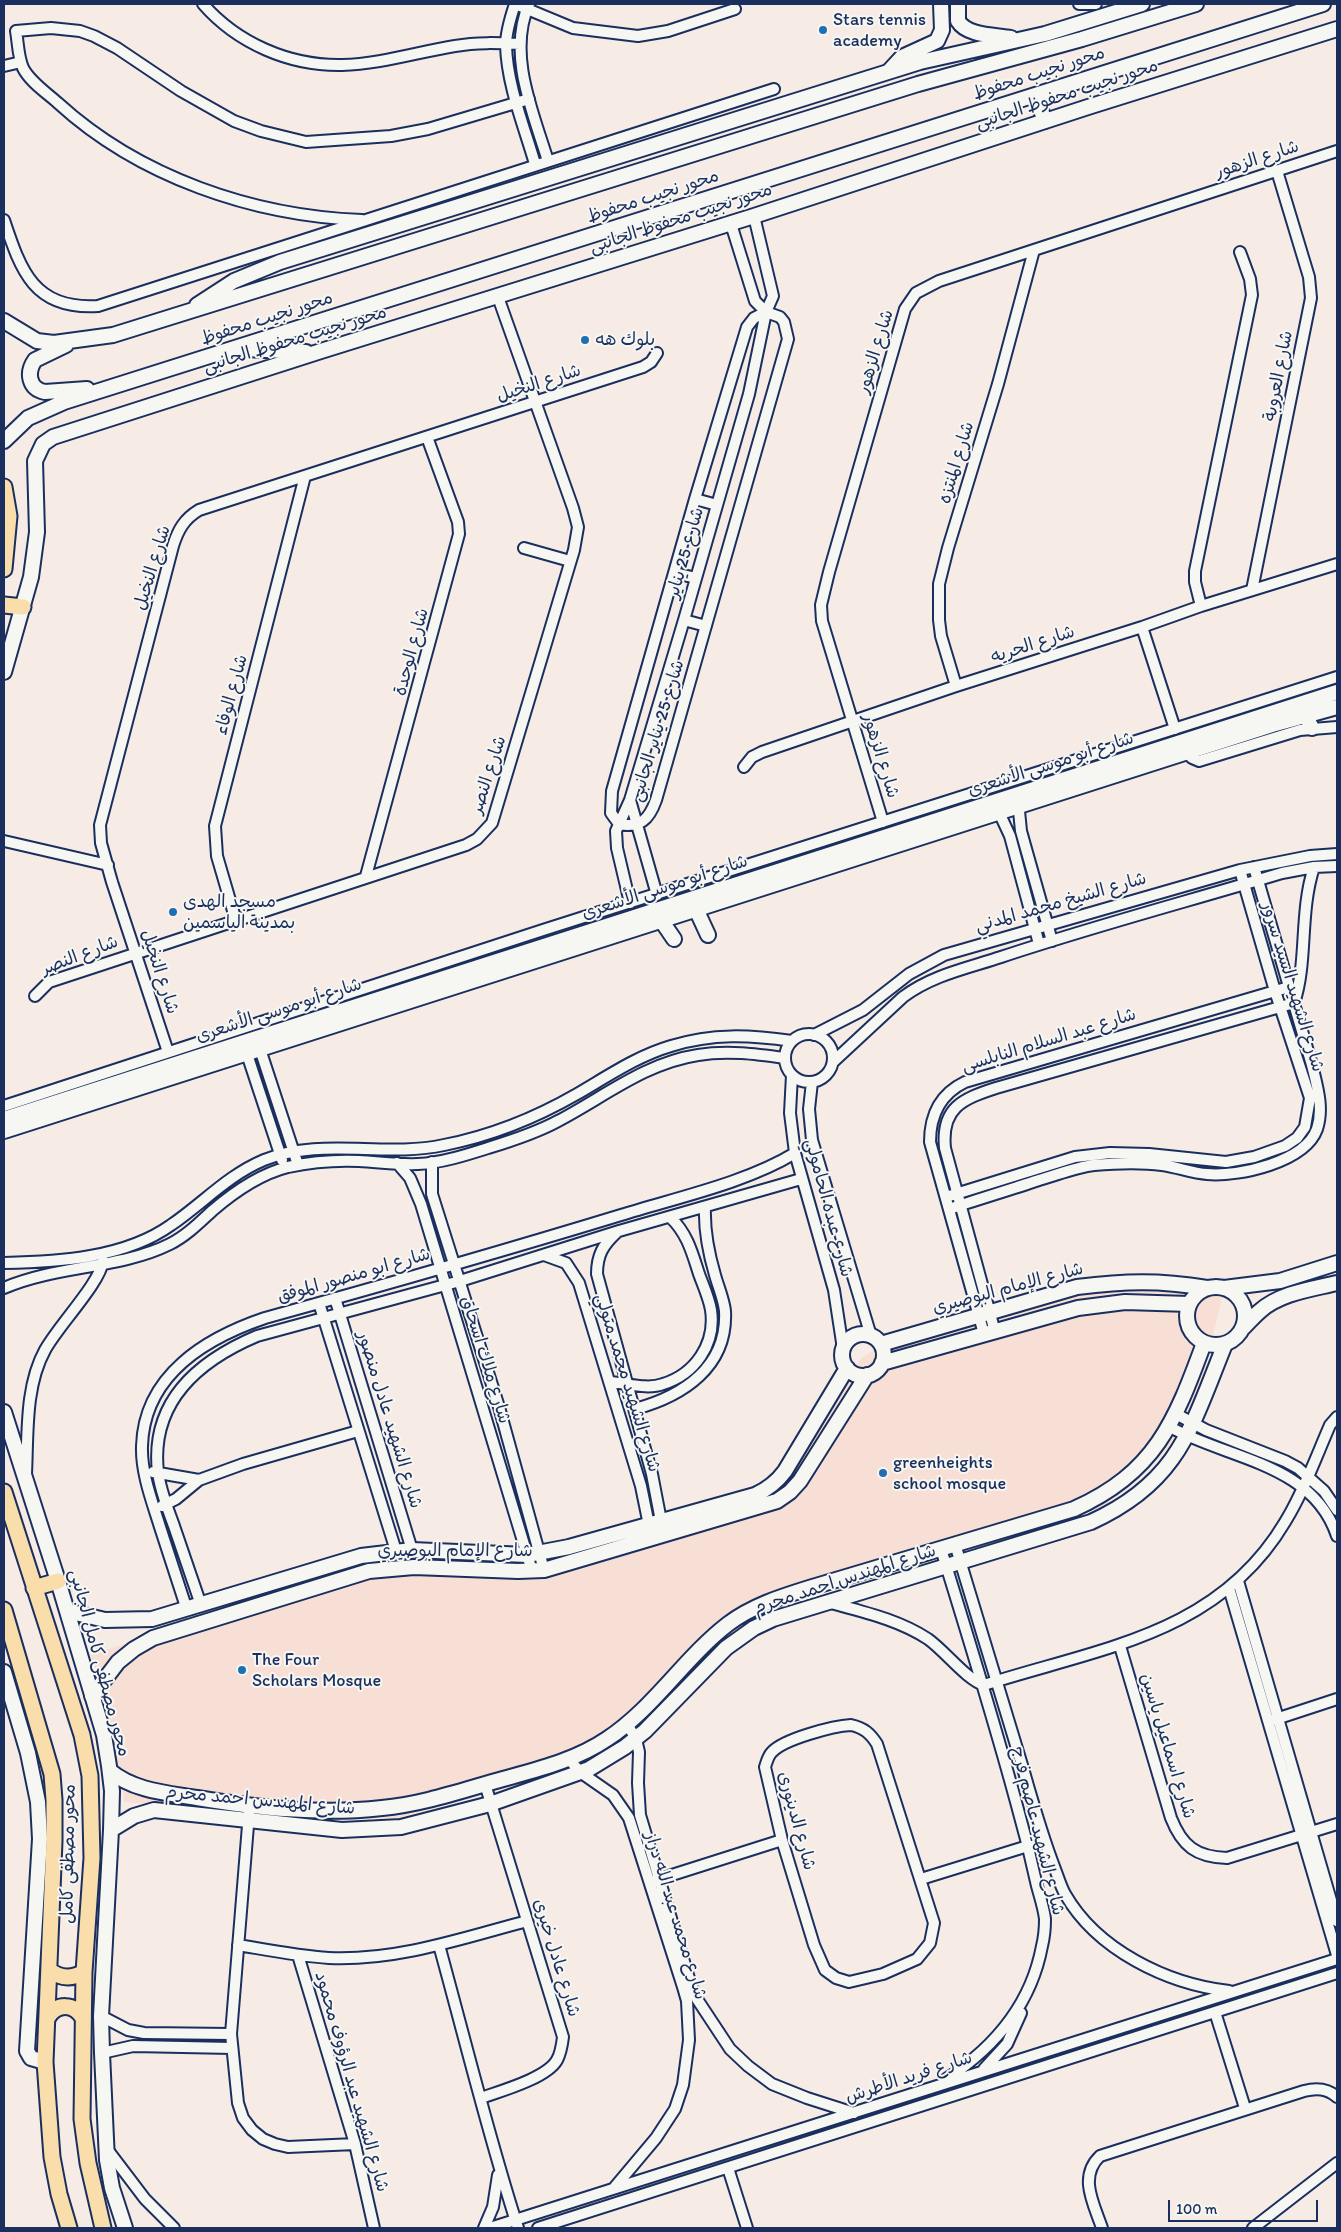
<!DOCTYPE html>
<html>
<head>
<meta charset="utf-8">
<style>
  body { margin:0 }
  #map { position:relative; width:1341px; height:2232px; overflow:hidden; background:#f7ece5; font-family:Itim,sans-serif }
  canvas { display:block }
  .frame { position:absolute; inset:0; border:5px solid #1b2f5e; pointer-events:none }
  .scale { position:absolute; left:1168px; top:2200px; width:150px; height:22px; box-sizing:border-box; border:2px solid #1b2f5e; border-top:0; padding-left:6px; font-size:15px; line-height:18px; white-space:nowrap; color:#1b2f5e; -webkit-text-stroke:4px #f6f6f2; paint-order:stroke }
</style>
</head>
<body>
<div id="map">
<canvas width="1341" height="2232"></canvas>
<div class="frame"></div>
<div class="scale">100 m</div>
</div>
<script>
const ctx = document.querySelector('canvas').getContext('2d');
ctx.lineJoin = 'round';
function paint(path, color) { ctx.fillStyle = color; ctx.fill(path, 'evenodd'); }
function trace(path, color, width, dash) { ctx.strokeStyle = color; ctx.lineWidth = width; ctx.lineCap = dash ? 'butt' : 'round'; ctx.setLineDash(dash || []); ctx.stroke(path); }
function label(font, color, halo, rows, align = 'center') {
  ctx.font = font + ' Itim,"Playpen Sans Arabic",sans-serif'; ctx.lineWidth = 4; ctx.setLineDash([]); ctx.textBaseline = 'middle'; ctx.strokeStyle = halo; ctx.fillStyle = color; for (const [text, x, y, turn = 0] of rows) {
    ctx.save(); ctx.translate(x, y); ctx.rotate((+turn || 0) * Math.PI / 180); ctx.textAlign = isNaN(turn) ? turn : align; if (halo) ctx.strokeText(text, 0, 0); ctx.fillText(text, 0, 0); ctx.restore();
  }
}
paint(new Path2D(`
  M1136,1289L1184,1291L1222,1297L1201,1387L1176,1440L1135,1482L1101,1507L1068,1520L806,1598L760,1614L720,1641L684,1676L656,1711L612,1749L558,1773L399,1818L288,1816L124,1802L123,1789L91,1655L330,1574L390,1560L426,1559L511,1566L533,1563L583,1551L753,1501L771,1491L862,1357L873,1351L989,1317L1097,1290Z`), '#f8dfd6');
const street = new Path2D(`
  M203,4C237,43 289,66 342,65C380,64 418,52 455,46C477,42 498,43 520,44
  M515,4L573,28L638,36L668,31L735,9
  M515,4C511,16 506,31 506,45C507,85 524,126 535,164
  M529,4C507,54 533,112 548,161
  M1079,4H1096
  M4,66L21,62
  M4,220C21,271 34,310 98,306L774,89
  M362,220C253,216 139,177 58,103C47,93 30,82 23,68C18,57 18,42 16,31L51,28L80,31L94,36L117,48L181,91L234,121L261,131L306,142L391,136L428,129L529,99
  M731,224L755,301L766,312L780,317L784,322L788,339L656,800C649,820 640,828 619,824L611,813L612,791L695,499L747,327L754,318L766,312
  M695,499L717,505
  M524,548L570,561
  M675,573L696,578
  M1252,590L1311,298L1309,277L1277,171
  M1201,606L1195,582V571L1252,295L1250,279L1240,252
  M684,620L706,626
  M1142,627L1175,729
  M956,686L941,636L939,620V584L948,548L998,384L1034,250
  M1186,752L1192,758L1199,761L1300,730L1337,727
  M744,767L752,757L762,752L956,686L1142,627L1201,606L1337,564
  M630,800L657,895
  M1018,801L1021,831L1052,941
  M997,808L1010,836L1039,944
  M883,822L822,621L821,605L829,572L905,309L916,293L939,281L1337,151
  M4,841L108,865
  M366,876L459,534L458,522L427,437
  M630,903L617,848L616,831L630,800L684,620L749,394L766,312L773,296L754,216
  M236,921L217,856L215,826L305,476
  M35,996L49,982L466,845L477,839L492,823L574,550L578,527L573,508L498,297
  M785 1058a24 24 0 1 1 48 0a24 24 0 1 1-48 0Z
  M814,1035L863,1010L909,974L944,955L1240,870L1310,856L1337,854
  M258,1043L298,1165
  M245,1048L282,1160
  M168,1052L112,882L101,843L100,825L173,546C178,530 184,519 199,510L643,367L651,362L657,353
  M833,1062L903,997C932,975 968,968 1001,957C1094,926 1189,901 1282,873L1314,867L1337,866
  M792,1075L790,1113L795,1153L834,1290L843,1349
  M812,1082L809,1109L812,1140L871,1336
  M4,1106L543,930L1337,677
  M432,1162V1194L499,1407L544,1570
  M397,1163L410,1178L421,1204L532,1571
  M946,1197L1075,1157L1110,1153L1149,1154L1226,1162L1254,1157L1285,1146L1297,1138L1305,1127L1310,1098L1275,991L1240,870
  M949,1209C979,1199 1009,1190 1039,1180C1057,1175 1076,1167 1094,1165C1116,1163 1140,1162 1162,1165C1177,1167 1192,1173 1207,1174C1239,1177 1305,1162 1317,1129C1324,1108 1317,1086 1312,1065L1254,867
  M616,1233C603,1245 597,1255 597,1274L652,1474L662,1526
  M544,1255L566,1263L579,1283L641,1486L650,1530
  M4,1263C58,1262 125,1258 171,1225C202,1204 228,1175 264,1160C321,1137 384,1158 444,1145C490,1136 537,1117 577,1094C608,1076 637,1056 671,1046C713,1033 750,1035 792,1041
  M4,1288C57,1265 120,1269 170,1244C186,1236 199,1223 212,1211C234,1192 260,1174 288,1167C311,1162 336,1160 359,1161C379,1162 399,1165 418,1164C441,1163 466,1155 488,1148C511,1141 536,1133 558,1121C604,1097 645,1063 698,1055C727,1050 756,1054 785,1058
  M335,1298L412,1550
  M319,1303L396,1551
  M995,1332L945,1148C941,1108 962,1099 996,1088L1294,1003C1308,961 1299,913 1314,867
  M984,1334L930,1142C930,1115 940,1094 965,1082L1289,987
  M610,1382C627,1383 647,1390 663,1384C695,1374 716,1344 711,1310C709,1298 703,1285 699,1274C692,1252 687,1233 670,1217
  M635,1409C683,1396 728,1367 725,1311C724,1300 718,1286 715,1275C708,1251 704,1231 705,1207
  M1176,1414L1206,1430L1285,1461L1298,1468L1324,1491L1337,1510
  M1170,1427C1227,1459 1313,1463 1337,1536
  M153,1472L199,1480
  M26,1474C28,1434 25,1386 45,1350C58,1326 100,1283 103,1261
  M162,1506L176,1499L199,1480L243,1464L358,1431
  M955,1544C977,1618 1000,1691 1022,1765C1032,1800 1042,1836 1055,1869C1058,1877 1061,1887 1065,1894C1097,1950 1167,1984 1229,1991
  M941,1549C967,1633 993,1717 1016,1802C1024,1830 1031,1858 1037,1886C1040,1897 1044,1909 1045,1919C1045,1928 1044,1938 1042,1946C1031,2005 995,2047 946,2079
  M1238,1581L1337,1921
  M1229,1588L1337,1955
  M831,1603C864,1612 899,1620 928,1639C945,1651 967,1680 984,1685C1099,1648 1218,1635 1285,1522C1304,1491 1316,1457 1330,1425L1337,1417
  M201,1605C192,1579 183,1553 174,1526C168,1509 160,1490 158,1472C150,1402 198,1361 257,1336L460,1281L619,1231L801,1179
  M187,1610C178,1582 169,1555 160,1527C152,1501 141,1473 142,1446C144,1375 206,1338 265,1318C384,1285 503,1251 621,1215C675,1198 746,1183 795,1153
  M1120,1646L1171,1818C1182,1846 1196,1857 1227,1858L1337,1824
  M1273,1720L1337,1699
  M627,1724L636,1739L639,1752L638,1783L640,1815L691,1985L697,1999L730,2049L748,2066L772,2084L807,2098L854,2113
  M851,1725C864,1728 870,1733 877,1744L934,1923L930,1943L917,1959L883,1974L849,1982L836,1978L825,1970L814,1945L782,1840L765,1767C767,1761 768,1756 772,1752C784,1739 833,1726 851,1725Z
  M569,1759L580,1772L613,1795L629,1818L683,1987L687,2001L689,2040L683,2085L675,2109L656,2138L614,2188
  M249,1813L231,2034L238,2103L243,2118L252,2130L263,2139L275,2144L288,2147L355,2144
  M921,1879L1044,1841
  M653,1881L782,1840
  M238,1945C268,1950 298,1956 329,1958C397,1961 463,1938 527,1921
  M439,1945C465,2039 488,2135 518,2228
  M298,1955L355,2144L374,2228
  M1215,2012L1245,2108
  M101,2016L128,2030L144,2033L231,2034
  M102,2053L133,2046L232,2048
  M984,2069L1007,2044L1021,2013
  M481,2098C501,2091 547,2078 557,2060C561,2053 562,2045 563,2037L485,1784
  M107,2149L145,2199L174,2228
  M728,2168L747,2228
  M484,2228L493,2207L498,2175
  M490,2228L1337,1959
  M538,2228L1337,1973
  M1102,2228C1094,2204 1078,2177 1100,2156L1304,2091C1316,2088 1327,2088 1337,2097
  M1253,2228L1337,2163`);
const secondary = new Path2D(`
  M958,4V21C967,36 995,35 1011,38
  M889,71L902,57L937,41L942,30L941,4
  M1035,95L1045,121
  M197,305L234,281L280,262L920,62L1045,34L1142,4
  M4,321L37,341L54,343L113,335L918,84L1082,39L1196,4
  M66,345L35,360C26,373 29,389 45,392L87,389
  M245,349L306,352
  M4,441L28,418L64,402L1323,4
  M4,672L31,577L37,532L35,461L43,444L53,437L321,351L754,216L1088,107L1337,29
  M1301,707L1312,728
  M696,909L708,935
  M661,920L674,939
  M4,1119L1337,692
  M4,1131L1272,725L1337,707
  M1187 1316a29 29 0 1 1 58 0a29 29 0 1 1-58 0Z
  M1224,1288L1280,1281L1337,1263
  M1243,1328C1249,1322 1254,1316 1260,1311C1280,1293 1312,1289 1337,1283
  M842 1355a21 21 0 1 1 42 0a21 21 0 1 1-42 0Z
  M881,1344L1077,1287C1125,1281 1159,1280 1207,1288
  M882,1363L1078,1308L1125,1302L1189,1304
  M4,1412L58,1581L104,1735L109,1766L112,1791L111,1830L101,2016L102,2053L107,2160L112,2188L125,2228
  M67,1611L105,1620L152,1619L361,1556L412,1550L527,1555L569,1547L755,1495C768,1489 777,1482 785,1471L847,1368
  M4,1672L28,1753L38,1802L40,1839L27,2051L31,2058L45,2062
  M92,1696L118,1662L134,1649L153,1638L369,1571L414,1567L518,1571L544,1570L777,1501L790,1492L800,1481L867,1375
  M110,1771C134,1791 167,1793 197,1798C258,1808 321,1815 382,1808C424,1804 463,1790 503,1779C539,1769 576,1760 607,1739C654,1708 684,1658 728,1624C752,1606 780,1597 809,1588L1074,1509C1155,1473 1175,1422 1204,1343
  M111,1830L134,1816L154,1810L342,1830L401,1827L490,1804L589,1769L625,1747L645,1731L726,1648L754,1628L773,1619L1091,1522C1179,1482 1191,1428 1225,1344`);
const primary = new Path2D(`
  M4,487L9,516L4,569
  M4,605L23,607
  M4,1492L82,1735L90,1776L92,1858L84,1972L82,2119L88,2163L103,2228
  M34,1588L58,1581
  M4,1610L52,1774L54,1800V1841L45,2062L52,2157L59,2194L69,2228
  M49,1970C61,1979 72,1979 84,1972
  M48,2017C57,2003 74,2003 83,2018`);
trace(street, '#1b2f5e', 14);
trace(secondary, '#1b2f5e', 18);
trace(primary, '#1b2f5e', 19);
trace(street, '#f6f6f2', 10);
trace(secondary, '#f6f6f2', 14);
trace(primary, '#f9deab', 15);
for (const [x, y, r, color] of [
  [823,30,5,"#1f6fb2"],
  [585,340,5,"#1f6fb2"],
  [173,912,5,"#1f6fb2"],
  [883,1473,5,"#1f6fb2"],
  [242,1670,5,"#1f6fb2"]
]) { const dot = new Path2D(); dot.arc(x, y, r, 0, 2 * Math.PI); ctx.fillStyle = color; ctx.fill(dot); trace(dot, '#f6f6f2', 2); }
label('18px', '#1b2f5e', '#f6f6f2', [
  ["Stars tennis",833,20],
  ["academy",833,41],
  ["بلوك هه",595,340],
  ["مسجد الهدى",183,902],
  ["بمدينة الياسمين",183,923],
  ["greenheights",893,1463],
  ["school mosque",893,1484],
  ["The Four",252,1660],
  ["Scholars Mosque",252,1681]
], 'left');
label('18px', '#1b2f5e', '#f6f6f2', [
  ["محور نجيب محفوظ",1039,74,-18],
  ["محور نجيب محفوظ الجانبى",1067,95,-18],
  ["شارع الزهور",1257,160,-18],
  ["محور نجيب محفوظ",653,197,-18],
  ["محور نجيب محفوظ الجانبى",681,219,-18],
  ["محور نجيب محفوظ",267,319,-18],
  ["محور نجيب محفوظ الجانبى",295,340,-17],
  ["شارع الزهور",876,352,-73],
  ["شارع العروبة",1279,376,-79],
  ["شارع النخيل",539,384,-18],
  ["شارع المنتزه",957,463,-73],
  ["شارع 25 يناير",686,553,-74],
  ["شارع النخيل",153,568,-73],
  ["شارع الحريه",1033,645,-18],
  ["شارع الوحدة",412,652,-75],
  ["شارع الوفاء",232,695,-75],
  ["شارع 25 يناير الجانبى",658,731,-73],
  ["شارع الزهور",880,756,73],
  ["شارع أبو موسى الأشعرى",1051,765,-18],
  ["شارع النصر",489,775,-72],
  ["شارع أبو موسى الأشعرى",665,888,-18],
  ["شارع الشيخ محمد المدني",1061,903,-16],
  ["شارع النصر",80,956,-21],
  ["شارع النخيل",159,972,72],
  ["شارع الشهيد السيد سرور",1292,987,73],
  ["شارع أبو موسى الأشعرى",279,1011,-18],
  ["شارع عبد السلام النابلسى",1049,1041,-17],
  ["شارع عبده الحامولي",828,1208,75],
  ["شارع ابو منصور الموفق",354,1276,-16],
  ["شارع الإمام البوصيري",1008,1289,-15],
  ["شارع ملاك اسحاق",485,1360,73],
  ["شارع الشهيد محمد متولي",627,1383,73],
  ["شارع الشهيد عادل منصور",389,1420,73],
  ["شارع الإمام البوصيري",455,1551],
  ["شارع المهندس احمد محرم",845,1580,-18],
  ["محور مصطفى كامل الجانبى",99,1663,75],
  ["شارع اسماعيل ياسين",1167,1746,73],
  ["شارع المهندس احمد محرم",260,1801,5],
  ["شارع الدينورى",796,1821,75],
  ["شارع الشهيد عاصم فرج",1037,1831,76],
  ["محور مصطفى كامل",69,1854,-89],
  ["شارع محمد عبد الله دراز",675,1916,73],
  ["شارع عادل خيرى",556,1958,73],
  ["شارع فريد الأطرش",909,2078,-18],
  ["شارع الشهيد عبد الرؤوف محمود",351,2082,74]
]);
</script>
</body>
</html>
